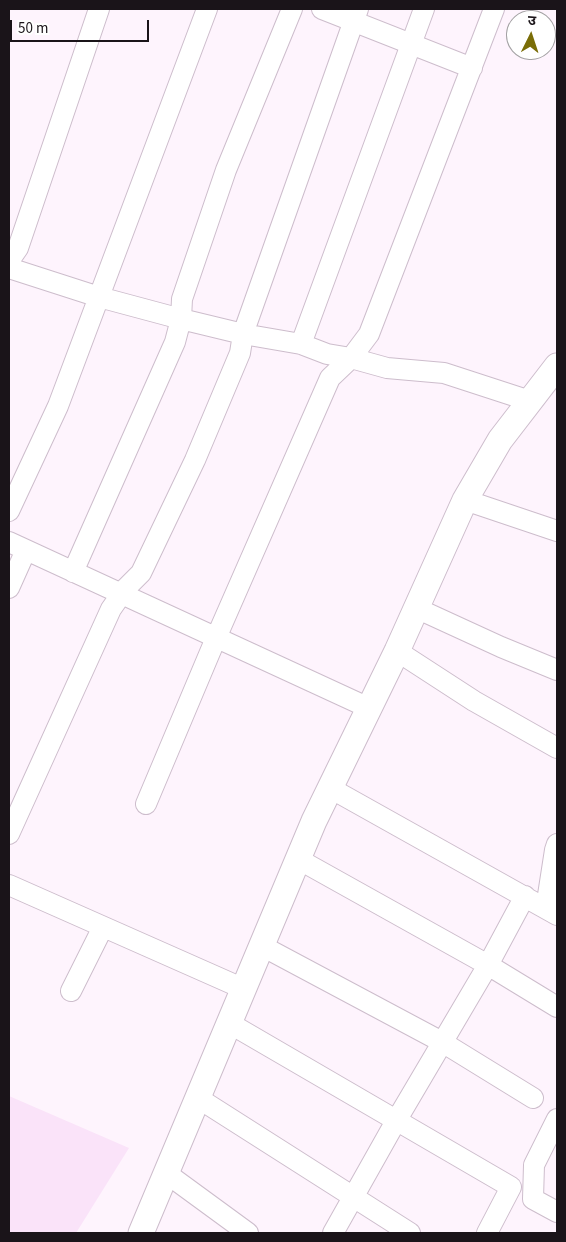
<!DOCTYPE html>
<html>
<head>
<meta charset="utf-8">
<style>
  body { margin:0 }
  #map { position:relative; width:566px; height:1242px; overflow:hidden; background:#fef4fd; font-family:"Source Sans 3","Noto Sans Devanagari",sans-serif }
  canvas { display:block }
  .frame { position:absolute; inset:0; border:10px solid #1a1419; pointer-events:none }
  .north { position:absolute; left:506px; top:10px; width:50px; height:50px; box-sizing:border-box; background:#fff; border:1px solid #a3a1a3; border-radius:50%; rotate:4deg; font-size:14px; font-weight:700; line-height:20px; text-align:center; color:#1a1419 }
  .north::after { content:''; display:block; margin:auto; width:18px; height:22px; background:#7a6d07; clip-path:polygon(50% 0,100% 100%,50% 72%,0 100%) }
  .scale { position:absolute; left:10px; top:20px; width:139px; height:22px; box-sizing:border-box; border:2px solid #1a1419; border-top:0; padding-left:6px; font-size:15px; line-height:18px; white-space:nowrap; color:#1a1419; -webkit-text-stroke:4px #fff; paint-order:stroke }
</style>
</head>
<body>
<div id="map">
<canvas width="566" height="1242"></canvas>
<div class="frame"></div>
<div class="north">उ</div>
<div class="scale">50 m</div>
</div>
<script>
const ctx = document.querySelector('canvas').getContext('2d');
ctx.lineJoin = 'round';
function paint(path, color) { ctx.fillStyle = color; ctx.fill(path, 'evenodd'); }
function trace(path, color, width, dash) { ctx.strokeStyle = color; ctx.lineWidth = width; ctx.lineCap = dash ? 'butt' : 'round'; ctx.setLineDash(dash || []); ctx.stroke(path); }
paint(new Path2D(`
  M9,1096L129,1148L76,1233H9Z`), '#fae3f9');
const minor = new Path2D(`
  M322,9L472,68
  M9,261L18,248L99,9
  M9,268L99,297L181,319L243,334L301,344L327,354L351,358L387,368L444,373L530,401
  M301,344L424,9
  M465,500L557,531
  M9,511L58,406L207,9
  M9,542L369,708
  M73,572L175,342L181,319L182,299L226,170L292,9
  M9,588L26,550
  M416,608L501,647L557,670
  M397,651L474,701L557,748
  M330,788L557,915
  M146,804L216,638L330,378L351,358L369,334L494,9
  M9,834L111,609L125,589L141,573L195,460L240,353L243,334L358,9
  M298,859L488,965L557,1007
  M9,885L244,989
  M546,908L555,850L557,844
  M262,946L442,1042L533,1098
  M71,991L103,927
  M229,1023L511,1187L487,1233
  M198,1098L410,1233
  M557,1119L534,1165L533,1199L557,1212
  M166,1173L248,1233
  M333,1233L396,1121L488,965L525,896`);
const major = new Path2D(`
  M141,1233L314,821L397,651L465,500L500,440L557,366`);
trace(minor, '#cdbdcc', 22);
trace(major, '#cdbdcc', 27);
trace(minor, '#fff', 20);
trace(major, '#fff', 25);
</script>
</body>
</html>
